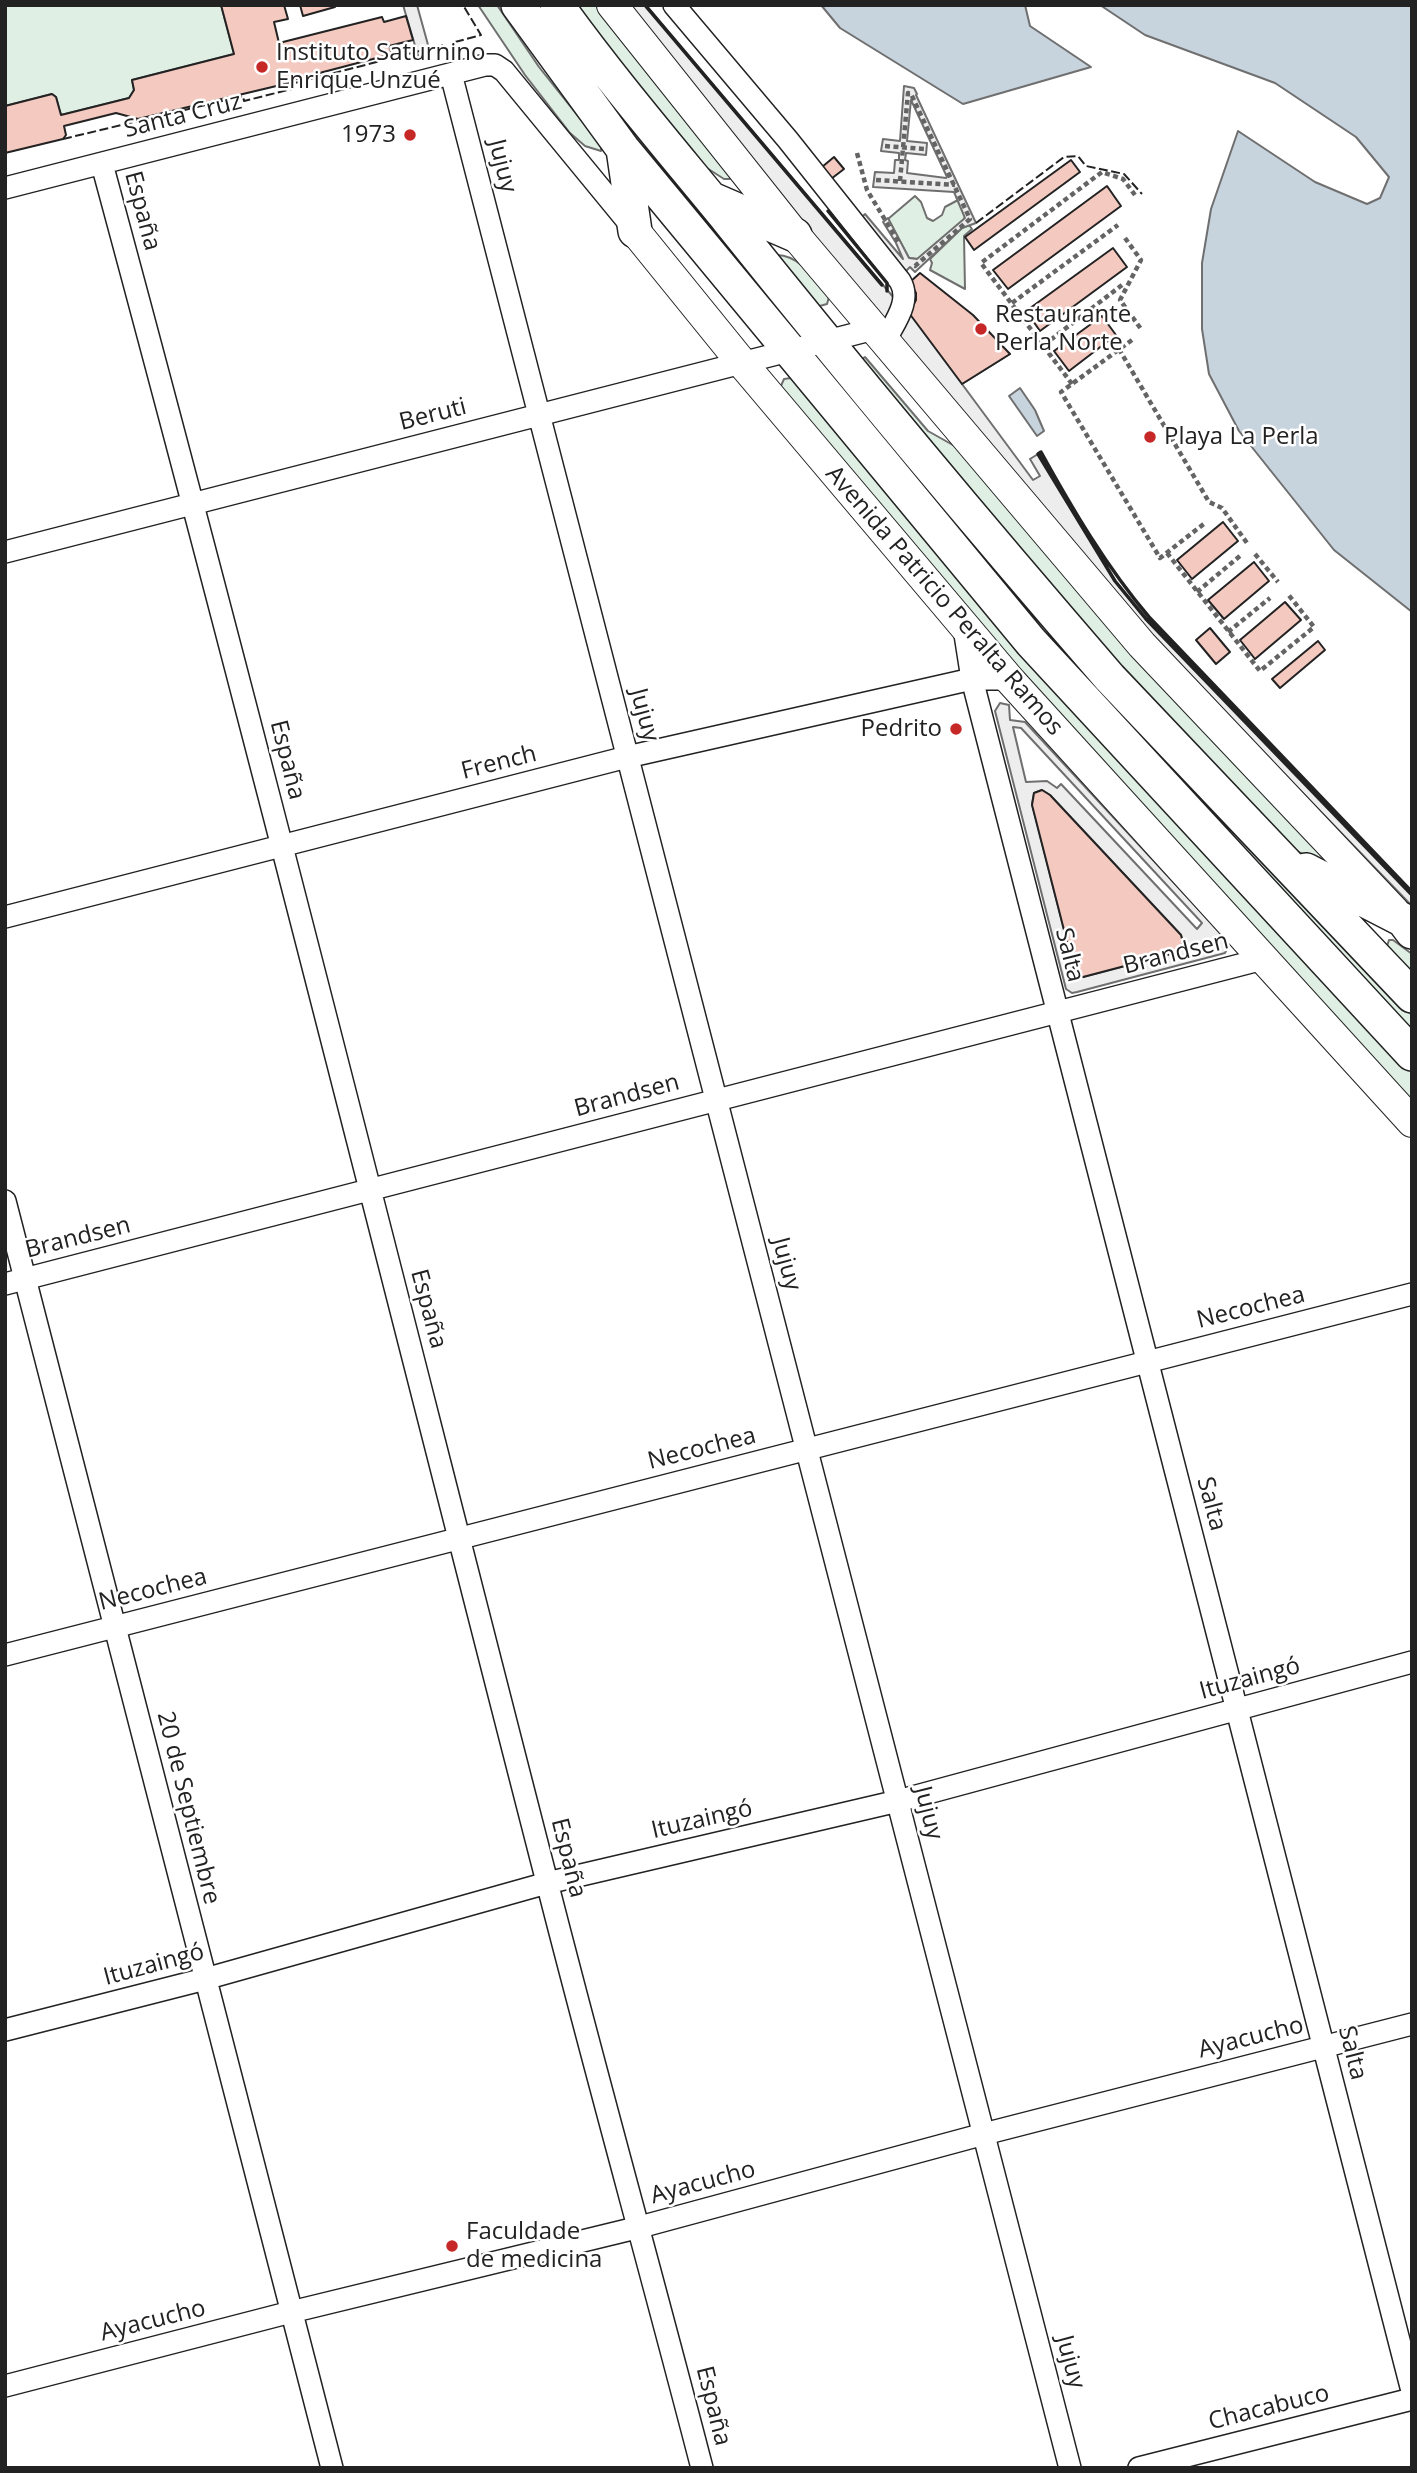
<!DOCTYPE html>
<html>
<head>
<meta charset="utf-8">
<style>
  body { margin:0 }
  #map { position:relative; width:1417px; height:2473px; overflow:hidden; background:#fff; font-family:"Open Sans",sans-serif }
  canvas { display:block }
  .frame { position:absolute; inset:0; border:7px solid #222; pointer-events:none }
</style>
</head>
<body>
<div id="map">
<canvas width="1417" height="2473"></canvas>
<div class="frame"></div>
</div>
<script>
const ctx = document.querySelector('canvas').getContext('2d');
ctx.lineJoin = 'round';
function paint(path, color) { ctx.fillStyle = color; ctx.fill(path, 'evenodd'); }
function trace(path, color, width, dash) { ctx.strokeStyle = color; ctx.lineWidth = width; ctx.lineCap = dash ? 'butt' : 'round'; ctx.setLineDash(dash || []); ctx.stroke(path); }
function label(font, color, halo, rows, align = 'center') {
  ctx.font = font + ' "Open Sans",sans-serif'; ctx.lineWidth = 5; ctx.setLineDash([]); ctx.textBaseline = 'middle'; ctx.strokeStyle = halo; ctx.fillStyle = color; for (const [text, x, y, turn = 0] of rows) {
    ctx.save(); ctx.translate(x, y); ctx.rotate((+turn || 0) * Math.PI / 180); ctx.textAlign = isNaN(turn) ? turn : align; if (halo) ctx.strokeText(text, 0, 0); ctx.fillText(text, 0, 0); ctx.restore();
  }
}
const green = new Path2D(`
  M5,5H221L234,54L132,80L134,90L129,98L61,115L56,97L52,94L5,106Z
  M478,5H497L539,67L601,145V151L585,146L570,133L525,75Z
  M530,5H542L785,314L782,317L777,318Z
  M572,5H596L731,176L730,179H724L699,163Z
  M915,196L921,202L927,218L933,221L942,215L945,207L958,200L965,216L964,220L918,259L909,258L888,219Z
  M969,225L972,229L964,236L965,289L930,270L932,263L930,259L962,228Z
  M777,255C800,255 815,280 829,297L827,304L816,307Z
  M865,357L928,431L960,449L1329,860L1322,865L1291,848L1117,665L862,359Z
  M826,367L1102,686L1411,1014L1412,1032L1093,693L825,370Z
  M791,378L795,380L1021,649L1412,1072V1102L1010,667L780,388L784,379Z
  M1389,940H1393L1412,954V975L1387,946Z`);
paint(green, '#e0efe3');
trace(green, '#6f6f6f', 2);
const parking = new Path2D(`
  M403,5H417L430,52L424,58L419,59Z
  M627,5H645L894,298L896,295L860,219L865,214L903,259L896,243L883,222L888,218L909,258L917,259L965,218L954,192L873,187L875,172L894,173L895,160H899V153L881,151L883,139L900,141L904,86L914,88L917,94L916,95L976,223L962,228L915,272L910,267L905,272L916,293V300L912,310L927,295L1010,354L962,384L1033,480L1040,476L1030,459L1038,454L1115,581L1146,619L1401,883L1412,895V906L1169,655L873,308ZM911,100L947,177L946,178L907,173L908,161L905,160L906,153L926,155L927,143L907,141Z
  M1000,703L1009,705L1010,720L1025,722L1228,941V947L1225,953L1077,992L1072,993L1066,989L995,711ZM1013,727L1021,728L1202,923L1197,929L1061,784L1057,788L1047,781L1026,782ZM1042,790L1050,795L1181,935L1183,943L1178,952L1083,977L1075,973L1032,804L1034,793Z`);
paint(parking, '#ededed');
trace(parking, '#6f6f6f', 2);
const water = new Path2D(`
  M821,5H1025L1030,26L1091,67L963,104L840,28Z
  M1100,5H1412V612L1334,550L1239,431L1209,374L1202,329V263L1211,209L1238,131L1315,182L1367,204L1380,198L1389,177L1356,137L1275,83L1145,35Z
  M1020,388L1035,410L1044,431L1037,436L1009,396Z`);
paint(water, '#c7d3dd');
trace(water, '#6f6f6f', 2);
const building = new Path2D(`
  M221,5H284L288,19L274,22L279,43L382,17L384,22L406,16L413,40L389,46L392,54L289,81V83L138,119L116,113L64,126L66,135L63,139L5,153V106L52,94L56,97L61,115L129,98L134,90L132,80L234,54Z
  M300,5H335V7L303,16Z
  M834,157L844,169L831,179L822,167Z
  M1071,160L1080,172L974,250L965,237Z
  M1107,186L1121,206L1008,289L993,270Z
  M1113,248L1127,267L1040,331L1026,311Z
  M920,273L973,315L1010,354L962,384L909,313L916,300V293L910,282Z
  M1102,316L1116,335L1069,371L1054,351Z
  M1223,522L1238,541L1192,579L1177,560Z
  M1254,562L1269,581L1224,619L1208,600Z
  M1285,602L1301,620L1255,659L1240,640Z
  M1210,628L1230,652L1216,664L1196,640Z
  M1318,641L1325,650L1280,688L1272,679Z
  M1042,790L1050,795L1181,935L1183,943L1178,952L1083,977L1075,973L1032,805L1034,793Z`);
paint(building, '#f3c9c0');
trace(building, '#222', 2);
const street = new Path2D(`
  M674,5L788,140L900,281C912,301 894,323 885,341
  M451,74L1070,2468
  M102,164C256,733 399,1306 546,1878C596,2075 651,2271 702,2468
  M5,188L485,65H495L504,71L633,228
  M5,552L874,329
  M964,628L972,679L1412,2391
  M5,917L627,757L972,679H1009
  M5,1201L332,2468
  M5,1284L1263,959
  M5,1655L1412,1294
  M5,2030L205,1979L547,1883L898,1801L1412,1662
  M5,2386L291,2312L640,2227L984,2134L1412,2024
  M1139,2468L1412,2399`);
const secondary = new Path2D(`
  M612,5L795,235L1142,645L1394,911
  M635,231L742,363L1009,679L1412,1122`);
const primary = new Path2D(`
  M518,5L623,149L1031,642L1412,1054
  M557,5C611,80 671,150 729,221C853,376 980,528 1110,678L1412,996
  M623,149L635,231
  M714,200L795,235
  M1306,870L1403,920L1412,932`);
trace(street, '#222', 24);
trace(secondary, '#222', 32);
trace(primary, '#222', 36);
trace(new Path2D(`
  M885,146L924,149
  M857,153L867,190L899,243
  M876,180L955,185
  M900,181L908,93L911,94L970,219L915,266L913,265
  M1125,238L1141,260L1120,300L1141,329
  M1012,303L1118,225
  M1132,340L1061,392L1160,558L1205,523
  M1044,345L1122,285
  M1119,349L1209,502L1222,508L1247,543
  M1072,384L981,263L1102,172L1123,179L1135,195
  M1167,553L1260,671L1314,627L1287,593
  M1255,554L1278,582
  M1197,592L1241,555
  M1228,632L1270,598`), '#646464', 4.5, [5, 3.5]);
trace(street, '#fff', 21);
trace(secondary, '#fff', 30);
trace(primary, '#fff', 33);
trace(new Path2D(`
  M455,42L481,35L463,5
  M63,139L243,96L244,101L292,89L291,84L443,45
  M976,223L1064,157L1078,156L1086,166L1124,174L1142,194`), '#222', 2, [9, 3.5]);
trace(new Path2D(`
  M645,5L882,285
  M828,211L887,283V291
  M1412,892L1149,617C1106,566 1073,510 1041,452L1038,454L1115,581L1146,619L1412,895`), '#222', 3.5);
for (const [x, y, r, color] of [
  [262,67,7,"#c62828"],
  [410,135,7,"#c62828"],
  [981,329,7,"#c62828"],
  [1150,437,7,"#c62828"],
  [956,729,7,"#c62828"],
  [452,2246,7,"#c62828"]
]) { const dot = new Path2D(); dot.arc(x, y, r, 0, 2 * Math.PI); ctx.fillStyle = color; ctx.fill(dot); trace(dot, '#fff', 2.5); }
label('24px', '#222', '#fff', [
  ["Instituto Saturnino",276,53],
  ["Enrique Unzué",276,81],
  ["1973",396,135,"right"],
  ["Restaurante",995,315],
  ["Perla Norte",995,343],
  ["Playa La Perla",1164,437],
  ["Pedrito",942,729,"right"],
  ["Faculdade",466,2232],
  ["de medicina",466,2260]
], 'left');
label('24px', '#222', '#fff', [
  ["Santa Cruz",183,116,-14],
  ["Jujuy",502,166,76],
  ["España",142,211,75],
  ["Beruti",433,415,-14],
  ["Avenida Patricio Peralta Ramos",944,601,49],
  ["Jujuy",644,715,75],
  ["España",287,760,76],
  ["French",499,763,-14],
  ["Brandsen",1176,954,-14],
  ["Salta",1069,955,76],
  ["Brandsen",627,1096,-15],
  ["Brandsen",78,1238,-14],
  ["Jujuy",786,1264,75],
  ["Necochea",1251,1308,-14],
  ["España",428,1309,75],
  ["Necochea",702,1449,-14],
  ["Salta",1211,1504,75],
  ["Necochea",153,1590,-14],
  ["Ituzaingó",1250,1679,-15],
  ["20 de Septiembre",188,1808,76],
  ["Jujuy",928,1813,76],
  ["Ituzaingó",702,1820,-13],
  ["España",568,1858,76],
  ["Ituzaingó",154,1965,-15],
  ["Ayacucho",1251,2038,-14],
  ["Salta",1352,2053,76],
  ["Ayacucho",703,2183,-15],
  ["Ayacucho",153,2321,-14],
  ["Jujuy",1070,2362,75],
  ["España",713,2406,76],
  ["Chacabuco",1269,2408,-14]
]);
</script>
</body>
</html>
